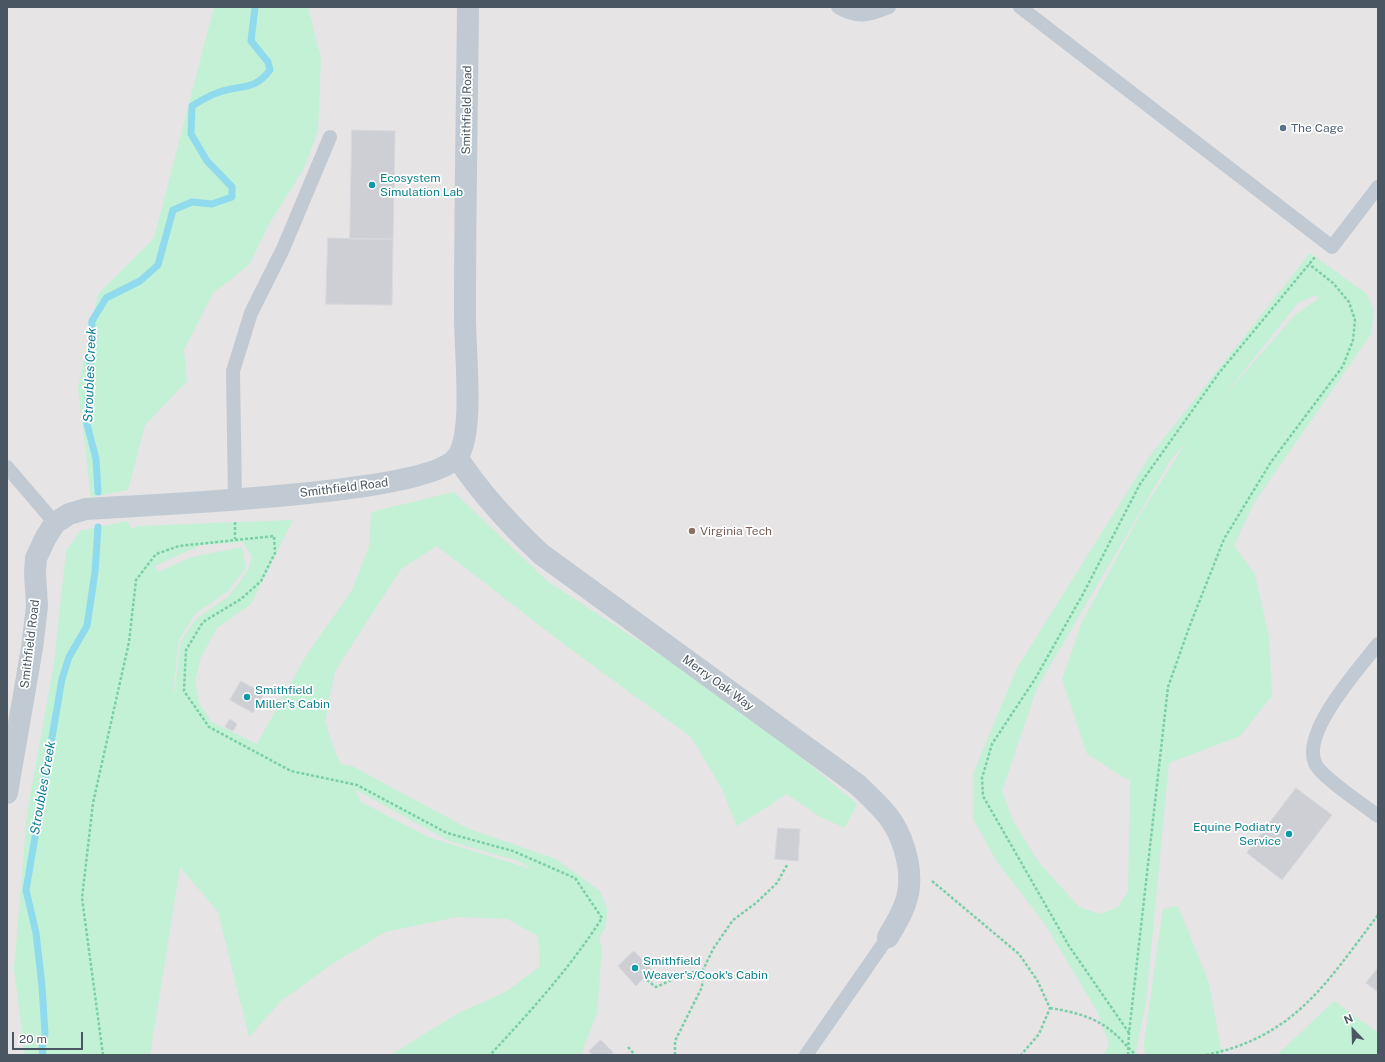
<!DOCTYPE html>
<html>
<head>
<meta charset="utf-8">
<style>
  body { margin:0 }
  #map { position:relative; width:1385px; height:1062px; overflow:hidden; background:#f5f3f3; font-family:"Public Sans",sans-serif }
  canvas { display:block }
  .frame { position:absolute; inset:0; border:8px solid #4a5661; pointer-events:none }
  .north { position:absolute; left:1333px; top:1010px; width:40px; height:40px; -webkit-text-stroke:3px #fff; paint-order:stroke; rotate:337deg; font-size:11px; font-weight:700; line-height:16px; text-align:center; color:#4a5661 }
  .north::after { content:''; display:block; margin:auto; width:14px; height:18px; background:#4a5661; clip-path:polygon(50% 0,100% 100%,50% 72%,0 100%) }
  .scale { position:absolute; left:12px; top:1032px; width:71px; height:18px; box-sizing:border-box; border:2px solid #4a5661; border-top:0; padding-left:5px; font-size:12px; line-height:14px; white-space:nowrap; color:#4a5661; -webkit-text-stroke:3px #fff; paint-order:stroke }
</style>
</head>
<body>
<div id="map">
<canvas width="1385" height="1062"></canvas>
<div class="frame"></div>
<div class="north">N</div>
<div class="scale">20 m</div>
</div>
<script>
const ctx = document.querySelector('canvas').getContext('2d');
ctx.lineJoin = 'round';
function paint(path, color) { ctx.fillStyle = color; ctx.fill(path, 'evenodd'); }
function trace(path, color, width, dash) { ctx.strokeStyle = color; ctx.lineWidth = width; ctx.lineCap = dash ? 'butt' : 'round'; ctx.setLineDash(dash || []); ctx.stroke(path); }
function label(font, color, halo, rows, align = 'center') {
  ctx.font = font + ' "Public Sans",sans-serif'; ctx.lineWidth = 3.5; ctx.setLineDash([]); ctx.textBaseline = 'middle'; ctx.strokeStyle = halo; ctx.fillStyle = color; for (const [text, x, y, turn = 0] of rows) {
    ctx.save(); ctx.translate(x, y); ctx.rotate((+turn || 0) * Math.PI / 180); ctx.textAlign = isNaN(turn) ? turn : align; if (halo) ctx.strokeText(text, 0, 0); ctx.fillText(text, 0, 0); ctx.restore();
  }
}
paint(new Path2D(`
  M7,7H1378V1055H7Z`), '#e6e4e5');
paint(new Path2D(`
  M214,7H308L321,59L318,131L303,170L270,222L249,265L213,293L184,350L187,381L145,425L128,490L91,497L78,388L98,294L154,238Z
  M1310,253L1367,294L1374,312L1371,334L1254,503L1234,546L1255,574L1269,638L1272,696L1240,736L1169,763L1146,1002L1135,1055H1104L1109,1043L1097,1011L1043,921L997,862L973,819V774L1017,668L1149,457ZM1316,295L1319,298L1294,316L1219,402L1298,303ZM1187,441L1140,515L1082,622L1062,679L1087,754L1126,779L1130,778L1128,891L1118,907L1100,914L1079,907L1040,864L1013,821L1002,791L1037,688L1170,461Z
  M454,492L547,581L706,685L766,728L857,804L845,828L820,817L787,794L737,826L721,787L691,737L565,645L437,546L401,569L335,671L325,721L336,754L341,764L352,766L467,828L556,859L600,891L607,909L606,927L599,937L602,950L597,1013L581,1055H391L460,1012L506,992L540,966L538,936L507,919L457,917L385,932L332,964L281,1001L249,1037L218,912L180,867L150,1055H25L14,969L27,814L54,663L66,551L80,531L127,521L132,529L138,526L293,520L251,604L217,628L201,657L195,681L199,703L212,722L257,744L306,656L352,590L369,546L371,512ZM243,542L252,557L248,570L229,596L196,619L181,641L174,693L173,691L179,640L195,614L228,591L246,568L242,547L192,557L158,572L155,566L201,545ZM354,789L449,841L518,861L534,870L428,837L361,802Z
  M1178,906L1209,983L1222,1055H1145L1144,1043L1163,909Z
  M1334,1001L1378,1033V1055H1277Z`), '#c3f1d5');
trace(new Path2D(`
  M98,492L96,459L87,424L92,321L106,298L140,281L158,265L173,210L192,202L212,204L232,197V187L207,161L191,134L192,106C200,101 208,96 217,93C239,84 254,92 270,70L268,62L251,41L255,7
  M43,1055L42,1048L45,1034L42,986L36,933L26,890L62,679L69,657L87,626L95,572L98,527`), '#90daee', 7);
const building = new Path2D(`
  M352,130L395,131L393,239H350Z
  M328,238L393,239L392,305L326,304Z
  M241,681L264,694L253,713L230,700Z
  M230,719L237,724L233,731L225,727Z
  M1296,788L1332,815L1282,880L1247,853Z
  M778,828L800,829L798,861L775,859Z
  M634,951L652,970L636,986L618,966Z
  M1378,968V992L1366,983Z
  M601,1040L613,1052L611,1055H592L589,1051Z`);
paint(building, '#cdcfd5');
trace(building, '#d7d9de', 1);
trace(new Path2D(`
  M235,522V539
  M932,881L1019,954L1037,980L1050,1008L1039,1034L1021,1055
  M647,980L656,987L685,974L703,970
  M1050,1008C1074,1012 1097,1017 1116,1035C1123,1041 1129,1049 1136,1055
  M1129,1033L1069,946L983,796L982,778L992,744L1035,679L1083,594L1140,484L1219,373L1315,257
  M628,1047L635,1055
  M103,1055L82,898L93,803L129,642L136,580L156,554L179,546L274,536L275,553L261,581L241,599L203,622L186,650L184,691L209,727L291,771L357,785L447,833L513,851L575,878L602,918C570,968 530,1012 490,1055
  M675,1055V1041L702,987L703,970L713,949L733,920L756,903L777,883L787,865
  M1128,1055L1129,1033L1168,687L1190,625L1224,539L1271,462L1343,366L1353,340L1355,320L1349,302L1333,283L1309,264
  M1206,1055C1295,1037 1327,982 1378,915`), '#7ad0a6', 2.5, [3, 2]);
trace(new Path2D(`
  M838,7C858,19 869,15 889,7
  M1020,7L1332,247L1378,187
  M7,467L55,523
  M235,500L233,371L251,313L283,249L330,137
  M1378,644C1359,669 1299,734 1316,765C1323,778 1365,806 1378,816
  M806,1055L888,937`), '#c1cad2', 14);
trace(new Path2D(`
  M457,457C481,494 509,524 541,554L858,785C868,795 879,805 888,816C902,834 911,863 909,886C908,904 897,922 888,937
  M7,793L32,648L37,606L35,573L36,558L46,537L55,523L69,514L86,509C142,505 432,495 458,456C475,430 464,345 465,311C465,210 467,108 468,7`), '#c1cad2', 22);
for (const [x, y, r, color] of [
  [1283,128,4,"#5c6f8a"],
  [372,185,4,"#0f9aa8"],
  [692,531,4,"#8d6e63"],
  [247,697,4,"#0f9aa8"],
  [1289,834,4,"#0f9aa8"],
  [635,968,4,"#0f9aa8"]
]) { const dot = new Path2D(); dot.arc(x, y, r, 0, 2 * Math.PI); ctx.fillStyle = color; ctx.fill(dot); trace(dot, '#fff', 1.5); }
label('12px', '#4a5661', '#fff', [
  ["Smithfield Road",467,110,-89],
  ["Smithfield Road",344,488,-7],
  ["Smithfield Road",30,644,-83],
  ["Merry Oak Way",718,683,36]
]);
label('12px', '#4e5e75', '#fff', [
  ["The Cage",1291,128]
], 'left');
label('12px', '#0d838f', '#fff', [
  ["Ecosystem",380,178],
  ["Simulation Lab",380,192],
  ["Smithfield",255,690],
  ["Miller's Cabin",255,704],
  ["Equine Podiatry",1281,827,"right"],
  ["Service",1281,841,"right"],
  ["Smithfield",643,961],
  ["Weaver's/Cook's Cabin",643,975]
], 'left');
label('12px', '#785e54', '#fff', [
  ["Virginia Tech",700,531]
], 'left');
label('italic 13px', '#0c7c9b', '#fff', [
  ["Stroubles Creek",90,375,-88],
  ["Stroubles Creek",43,788,-80]
]);
</script>
</body>
</html>
